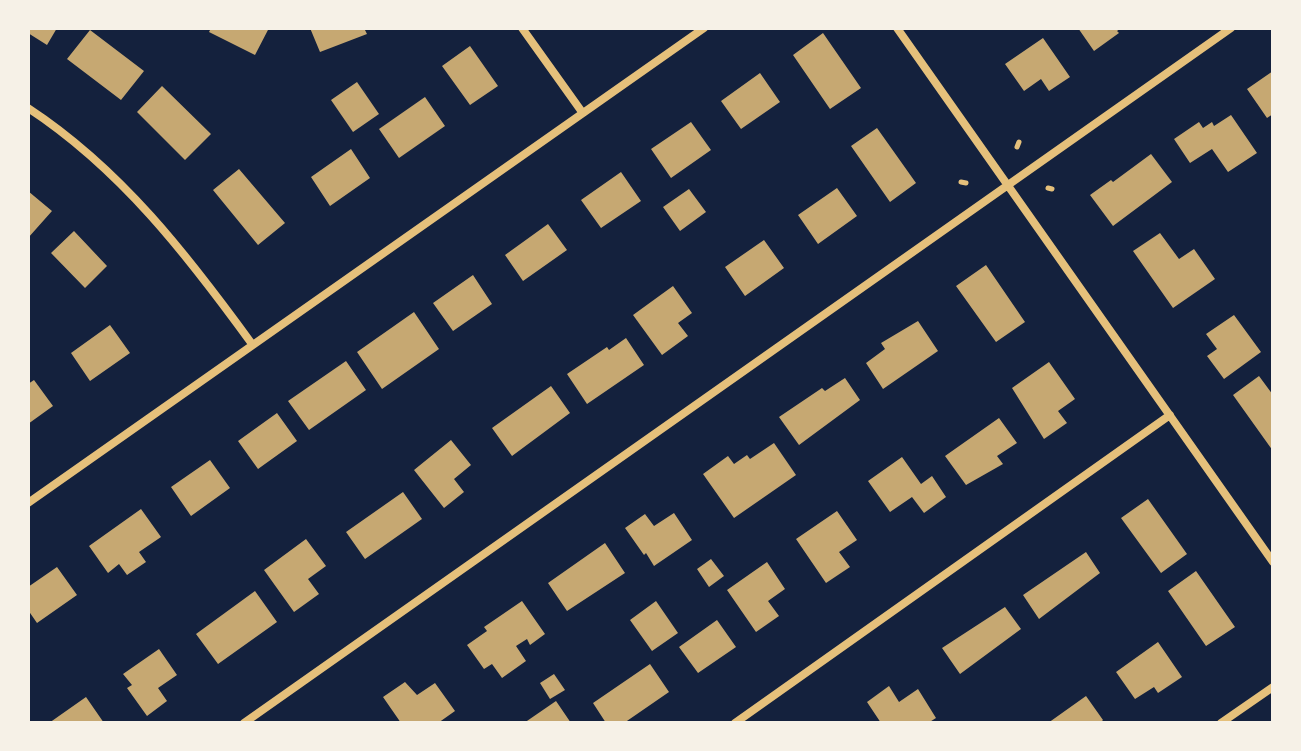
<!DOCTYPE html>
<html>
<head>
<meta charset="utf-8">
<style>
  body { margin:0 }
  #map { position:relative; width:1301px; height:751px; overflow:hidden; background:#14213d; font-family:"Titillium Web",sans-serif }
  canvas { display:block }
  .frame { position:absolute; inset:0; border:30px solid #f6f1e7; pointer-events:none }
</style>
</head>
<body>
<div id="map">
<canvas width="1301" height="751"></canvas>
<div class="frame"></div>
</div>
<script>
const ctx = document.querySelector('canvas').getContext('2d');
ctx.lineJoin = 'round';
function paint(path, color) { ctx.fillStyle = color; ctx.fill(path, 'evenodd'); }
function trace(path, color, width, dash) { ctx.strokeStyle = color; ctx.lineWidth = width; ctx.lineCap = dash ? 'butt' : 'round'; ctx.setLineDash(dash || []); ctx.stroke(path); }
paint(new Path2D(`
  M28,28H57L47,45L28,33Z
  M211,28H269L255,55L209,32Z
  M310,28H364L367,34L320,52Z
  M1078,28H1121L1117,31L1119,33L1094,51Z
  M90,30L144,71L121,100L67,59Z
  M823,33L861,88L830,109L793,55Z
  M1043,38L1070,77L1049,91L1041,79L1024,91L1005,64Z
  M470,46L498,86L470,105L442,66Z
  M1273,71V114L1267,118L1247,89Z
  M760,73L780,102L741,129L721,101Z
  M357,82L379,114L353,132L331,100Z
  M162,86L211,134L185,160L137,112Z
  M425,97L445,126L399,158L379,129Z
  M1231,115L1257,153L1228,172L1212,149L1190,163L1174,139L1199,122L1203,128L1212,122L1214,126Z
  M691,122L711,150L671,178L651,149Z
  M877,128L916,183L890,202L851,146Z
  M351,149L370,178L330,206L311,177Z
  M1151,154L1172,182L1113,226L1090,195L1111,180L1113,182Z
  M239,169L285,223L258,245L213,190Z
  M621,172L641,201L601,228L581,200Z
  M837,188L857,216L818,244L798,215Z
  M689,189L706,212L680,231L663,207Z
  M28,191L52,211L28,238Z
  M548,224L567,250L523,281L505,255Z
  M74,231L107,266L85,288L51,253Z
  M1160,233L1179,259L1194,249L1215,279L1173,308L1133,251Z
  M764,240L784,268L745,296L725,267Z
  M986,265L1025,322L996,342L956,286Z
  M473,275L492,304L453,331L433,303Z
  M673,286L692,313L678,323L688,336L662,355L633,315Z
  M414,312L439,349L382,389L357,352Z
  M1234,315L1261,352L1224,379L1207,356L1217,349L1206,334Z
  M918,321L938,351L883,389L866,363L885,349L881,343Z
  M110,325L130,353L90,381L71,353Z
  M626,338L644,365L587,404L567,374L607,347L609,350Z
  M346,361L366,390L309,430L288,401Z
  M1049,362L1075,399L1058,411L1067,423L1044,439L1012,388Z
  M1259,376L1273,395V451L1233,395Z
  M845,378L860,400L799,445L779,417L822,388L825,391Z
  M34,380L53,406L28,424V384Z
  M551,386L570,413L512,456L492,428Z
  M277,413L297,441L258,469L238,441Z
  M999,418L1017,443L997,456L1003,464L966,485L945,456Z
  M451,440L471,465L454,479L464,492L444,508L414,470Z
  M774,443L796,475L734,518L703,474L728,456L734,464L747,455L750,459Z
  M902,457L921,484L932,476L946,497L924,513L912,497L890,512L868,481Z
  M210,460L230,488L191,516L171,487Z
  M403,492L422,519L365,559L346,532Z
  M1148,499L1187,554L1161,573L1121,518Z
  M141,509L161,537L139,552L146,562L127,575L119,564L108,573L89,546Z
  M837,511L857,540L839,552L850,567L826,583L796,539Z
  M674,513L692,540L654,566L646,553L644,555L625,528L645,514L654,526Z
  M306,539L326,566L308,579L319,594L294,612L264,570Z
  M605,543L625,573L567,611L548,583Z
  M1086,552L1100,573L1039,619L1023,595Z
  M711,559L724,576L709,587L697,569Z
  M767,562L785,589L768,601L779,616L756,632L727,590Z
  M57,567L77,595L37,623L28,610V587Z
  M1196,571L1235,627L1206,646L1168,591Z
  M255,591L277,622L218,664L196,634Z
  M522,601L545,634L530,645L527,639L516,646L526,661L502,678L492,664L484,669L467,645L487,631L484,627Z
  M656,601L678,633L652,651L630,620Z
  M1005,607L1021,629L960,674L942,648Z
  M717,620L736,647L698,673L679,647Z
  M1158,642L1182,677L1158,693L1154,687L1135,699L1116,672Z
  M159,649L177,675L158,688L167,701L147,716L127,688L132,685L123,674Z
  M650,664L669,692L624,723H606L593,703Z
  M554,674L565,690L550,699L540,683Z
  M405,682L417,695L435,683L455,711L438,723H401L383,697Z
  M889,686L899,702L918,689L936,718L928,723H881L867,702Z
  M1086,696L1103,720L1100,723H1048Z
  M86,697L104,723H49Z
  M556,701L571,723H524Z`), '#c6a872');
trace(new Path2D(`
  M1017,147L1019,142
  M961,182L966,183
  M1048,188L1052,189`), '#e5c07b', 5);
trace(new Path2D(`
  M522,28L582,112
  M897,28L1273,562
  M28,108C121,169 188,256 252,344
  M28,503L704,28
  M244,723L1231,28
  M735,723L1170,415
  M1221,723L1273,687`), '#e5c07b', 8);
</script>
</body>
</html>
